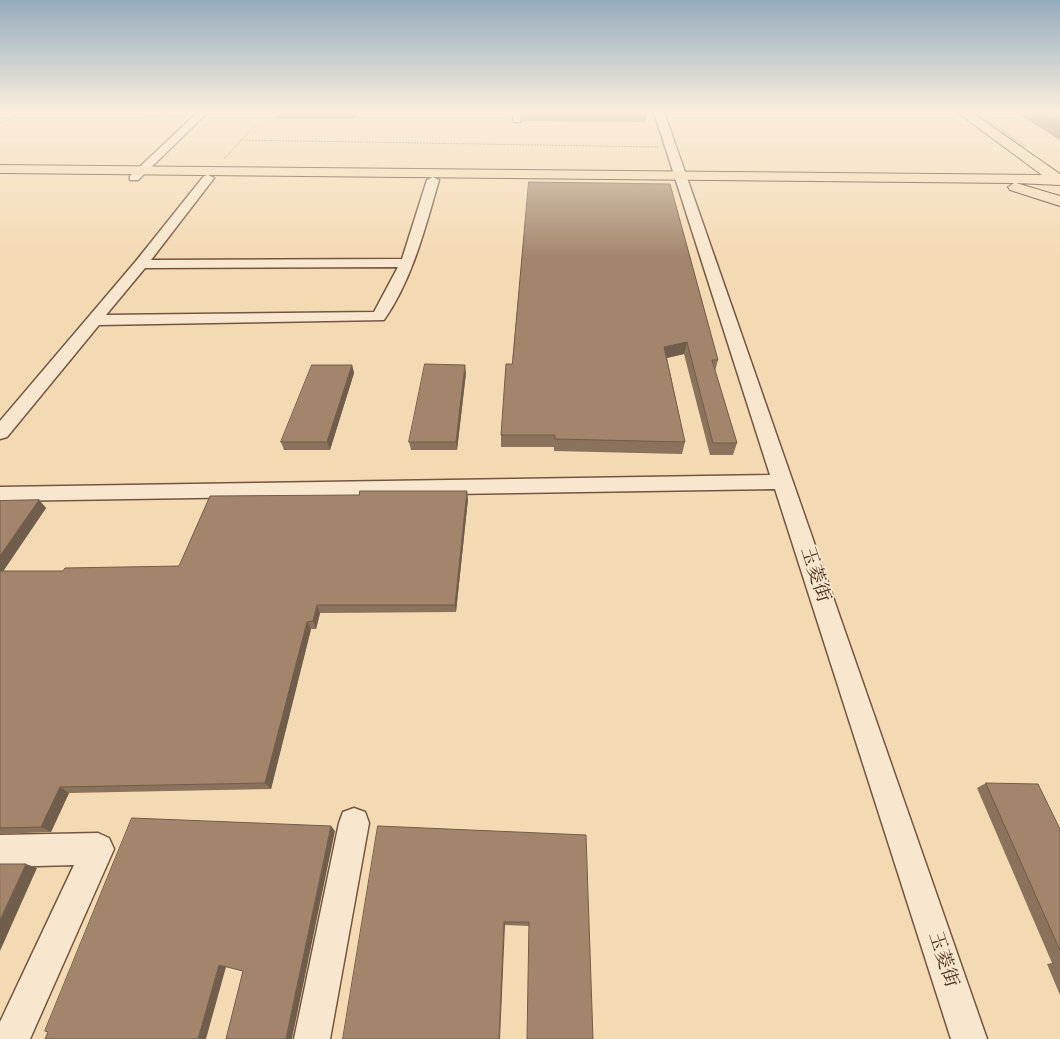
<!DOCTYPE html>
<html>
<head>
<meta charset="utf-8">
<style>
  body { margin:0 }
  canvas { display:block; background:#f4dab3 }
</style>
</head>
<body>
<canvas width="1060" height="1039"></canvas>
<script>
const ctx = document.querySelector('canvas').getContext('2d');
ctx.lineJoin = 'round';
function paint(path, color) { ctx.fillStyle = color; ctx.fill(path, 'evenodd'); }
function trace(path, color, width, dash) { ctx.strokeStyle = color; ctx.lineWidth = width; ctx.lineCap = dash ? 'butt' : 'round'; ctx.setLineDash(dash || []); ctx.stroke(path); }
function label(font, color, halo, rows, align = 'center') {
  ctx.font = font + ' "IM FELL English","Noto Serif SC",serif'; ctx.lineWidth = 4; ctx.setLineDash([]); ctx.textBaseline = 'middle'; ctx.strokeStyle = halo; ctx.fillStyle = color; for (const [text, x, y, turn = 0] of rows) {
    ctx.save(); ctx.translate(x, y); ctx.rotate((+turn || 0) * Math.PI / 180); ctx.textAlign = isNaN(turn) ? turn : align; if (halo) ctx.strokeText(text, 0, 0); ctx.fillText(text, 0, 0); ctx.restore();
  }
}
paint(new Path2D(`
  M968,112H979L1028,147L1022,148Z`), '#d7bc99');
const minor = new Path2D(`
  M198,112H208L138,180H130V176Z
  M512,112H522L520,122H514Z
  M654,112H664L987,1039H951L775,489L0,501V487L770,475Z
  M208,175L214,178L151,260L402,259L427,180L433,177L439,180C425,228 413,278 384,320L99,325L7,437L0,439V421L136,261L204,176ZM398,267L374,312L106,315L145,268Z
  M354,808L365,812L369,823L330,1039H294L339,823L343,812Z
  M98,833L109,838L114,849L30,1039H0V1022L74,865L0,867V835Z`);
const major = new Path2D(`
  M957,112H971L1060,174V185L1016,183L1060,196V206L1010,190L1008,187L1014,183L0,173V165L1042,175Z`);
trace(minor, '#745542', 3);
trace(major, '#4a291c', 2);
trace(new Path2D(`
  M142,112L148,116H181
  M0,124L23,112
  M240,140L658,147
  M224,159L257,123`), '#4a291c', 1, [0.5, 1]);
paint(minor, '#f8e7ce');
paint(major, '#f4dab3');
paint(new Path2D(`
  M273,112H358L354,119H275Z
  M522,112H647L645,122L522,121Z
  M1015,112H1060V140Z
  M670,184L718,360L715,371L737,443L733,455H710L684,354L667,358L685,442L682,454L554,451V447H501V435L512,364Z
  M352,365L354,373L330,450H284L281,442Z
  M466,373L457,450H411L409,442Z
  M468,499L456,612L320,613L316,629H311L271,789L69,793L51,832L0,834V501L39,500L46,508L3,571H63L179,566Z
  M986,783L1060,829V995L1047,964L1052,963L977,788Z
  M586,835L529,926L505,925L343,1039Z`), '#8b725c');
paint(new Path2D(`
  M353,112H358L354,119Z
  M687,342L684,354L662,359L664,347Z
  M352,365L354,373L330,450L327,442Z
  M465,365L466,373L457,450L456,442Z
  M467,491L468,499L456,612L455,605Z
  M39,500L46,508L0,576V556Z
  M317,605L320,613L316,629L313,621Z
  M307,622L311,629L271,789L265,783Z
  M60,787L69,793L51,832L41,827Z
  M331,826L335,831L292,1039H293H288L286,1038Z
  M26,864L37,868L0,951V920Z
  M504,922L505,925L500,1039H499Z
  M219,965L226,967L206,1039H198Z`), '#715d4b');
const building = new Path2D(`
  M1040,112H1060V124Z
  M529,182L670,184L718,360H712L737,443H713L687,342L664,347L685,442L555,439V435H501L506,364H512Z
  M425,364L465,365L456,442H409Z
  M312,365H352L327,442H281Z
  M360,491H467L455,605H317L313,621L307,622L265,783L60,787L41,827L0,828V571H63L65,568L179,566L210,496L359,495Z
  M39,500L0,556V501Z
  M986,783L1038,784L1060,829V950Z
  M132,818L331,826L286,1038L288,1039H226L243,971L219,965L198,1039H45L48,1032L45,1031Z
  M378,826L586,835L593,1039H527L529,922H504L499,1039H343Z
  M0,864H26L0,920Z`);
paint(building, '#a2856b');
trace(building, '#715d4b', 1);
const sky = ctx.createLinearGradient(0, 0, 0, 258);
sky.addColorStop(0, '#95abbe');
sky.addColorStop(0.43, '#faeedd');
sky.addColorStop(1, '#faeedd00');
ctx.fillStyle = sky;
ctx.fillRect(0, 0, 1060, 258);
label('19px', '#4a291c', '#f8e7ce', [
  ["玉菱街",814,575,72],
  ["玉菱街",942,960,72]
]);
</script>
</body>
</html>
